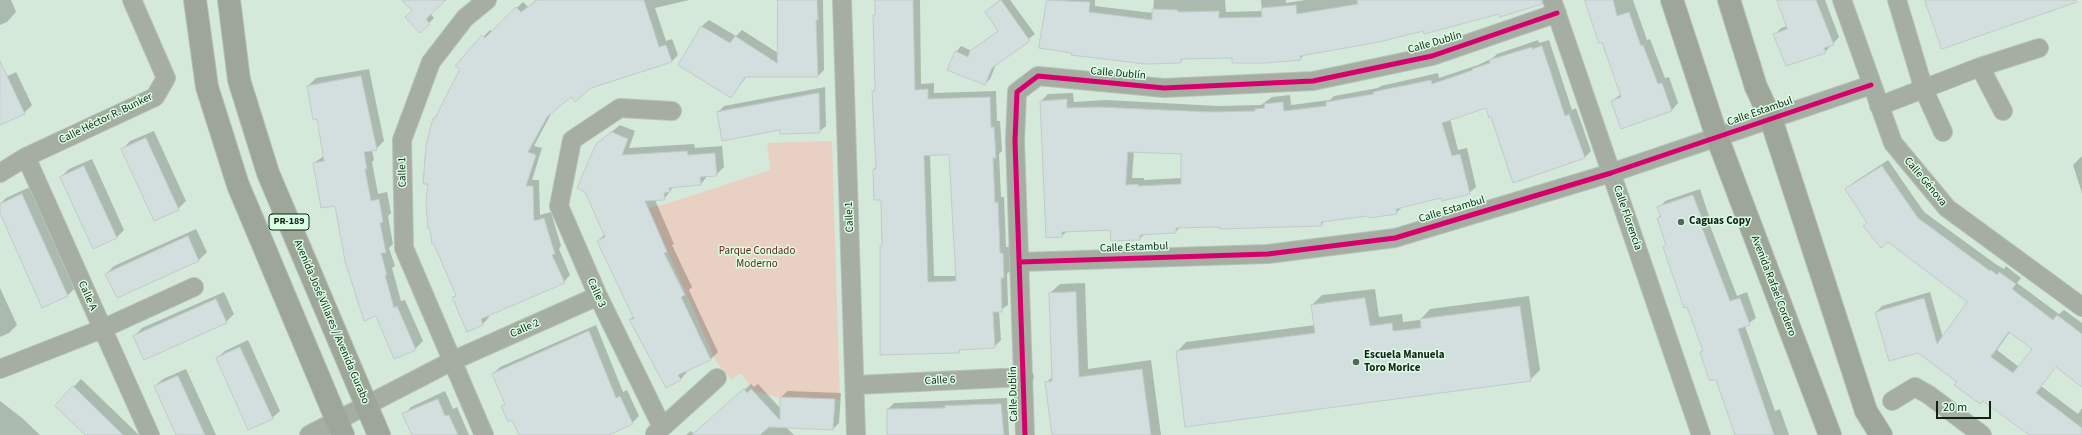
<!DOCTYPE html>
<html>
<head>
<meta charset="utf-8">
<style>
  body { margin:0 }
  #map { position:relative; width:2082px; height:435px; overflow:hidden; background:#d5e9da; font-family:"Source Sans 3",sans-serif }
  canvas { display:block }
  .scale { position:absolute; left:1936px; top:401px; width:55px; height:18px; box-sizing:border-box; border:2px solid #122016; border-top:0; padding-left:5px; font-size:12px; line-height:14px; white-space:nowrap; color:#122016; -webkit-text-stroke:3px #dafee3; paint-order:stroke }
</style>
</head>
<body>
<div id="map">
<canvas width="2082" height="435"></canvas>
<div class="scale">20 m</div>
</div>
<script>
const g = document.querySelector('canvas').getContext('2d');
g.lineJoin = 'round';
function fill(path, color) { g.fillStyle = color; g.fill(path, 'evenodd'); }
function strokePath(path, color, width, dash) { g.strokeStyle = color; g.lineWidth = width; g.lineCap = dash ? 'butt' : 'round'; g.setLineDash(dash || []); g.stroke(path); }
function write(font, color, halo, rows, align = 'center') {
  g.font = font + ' "Source Sans 3",sans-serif'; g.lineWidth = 3; g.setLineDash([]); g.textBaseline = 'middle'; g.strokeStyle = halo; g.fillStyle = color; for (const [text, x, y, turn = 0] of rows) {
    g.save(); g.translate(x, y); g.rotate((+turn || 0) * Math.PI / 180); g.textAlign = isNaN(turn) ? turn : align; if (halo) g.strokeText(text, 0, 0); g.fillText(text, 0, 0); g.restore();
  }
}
fill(new Path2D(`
  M832,141L840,400L777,397L755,391L740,373L732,380L716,362L649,208L669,203L770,170L767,143Z`), '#e8d1c3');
fill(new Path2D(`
  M0,0H11L16,12L7,22L0,25Z
  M404,0H445L430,13L434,18L429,23L413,10Z
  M536,0H689L655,8L666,41L672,39L678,55L671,62L590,88L571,96L552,112L534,146L542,148L532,180H539L540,215L551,212L561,246L559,249L570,275L564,282L488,315L489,317L483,324L467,330L454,298L457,294L429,184L426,163L424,162L434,118L438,114L461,69L456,65L490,30L492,32L523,2L528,7Z
  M778,0H823L824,70L818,76H747L731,97L679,65L702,26L709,20L736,36L742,30L778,53Z
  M876,0H920L921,84L934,83V93L996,91L997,121H1000L1002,151L999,154L1001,197H1004L1006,247H1009L1010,271L1007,274L1008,305L999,311L1001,340L994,347L962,348L959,352L881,354L882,199L874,169L877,166L873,91L875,89L874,16L876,13ZM950,154L957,276H934L930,155Z
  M1001,0H1010L1035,34L996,64L990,79L985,84L956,52L961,46L972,51L999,30L986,12Z
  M1049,0H1095V6L1153,13L1154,0H1225L1226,12L1262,11L1261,0H1286V3L1305,0H1538L1500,13L1305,54L1300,59L1233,57L1184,58L1180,62L1073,53L1040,47Z
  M1586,0H1633L1647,40L1650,39L1665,78L1669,77L1678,103L1672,110L1612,101L1621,94Z
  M1778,0H1825L1839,37L1825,52L1775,34L1781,28L1787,26Z
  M1538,40L1539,43L1549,40L1572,110L1576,108L1591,151L1584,158L1492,116L1486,106L1450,119L1458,150L1467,148L1476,187L1469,193L1442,197L1402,207L1396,213L1326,220L1321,225L1181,227L1175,232L1145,234L1139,239L1111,229L1067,231L1062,236L1041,101L1048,94L1073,93L1074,102L1106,100L1218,106L1261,105L1272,97L1290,95L1291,105L1330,100L1334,96L1378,88L1381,86L1438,73L1439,78L1478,65L1493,58L1497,54ZM1134,151L1182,153V178L1144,180V178H1132Z
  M369,69L384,141L376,149L372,150L374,160L372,162L378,194L387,192L391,213L388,216L393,244L389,248L395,266L392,268L401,301L405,300L423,341L415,349L314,163L325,155L318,118L308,86L316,78Z
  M16,72L32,105L24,113L0,124V80Z
  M825,87L826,126L819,132L718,112L724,106Z
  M620,125L635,131L629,148L694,144L695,148L722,146L724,167L716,175H708L701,184L674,186L664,199L655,200L674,244L672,245L692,287L689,290L718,352L711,359L686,370L687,372L680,380L630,319L634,316L598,241L605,234L597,144Z
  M154,131L186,201L178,209L123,149L130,141Z
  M2082,156V193L2073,165Z
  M92,159L124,230L116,238L61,177L69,169Z
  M1888,160L1924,212L1997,265L2004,269L2006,266L2021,278L2017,283L2059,314L2064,310L2082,323V385L2056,366L2041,386L2078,414L2082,408V435H2031L1958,382L1876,312L1882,306L1930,292L1943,338L1968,302L1868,223L1847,189L1853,183ZM2010,332L2033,349L2019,367L1997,350Z
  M30,187L75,288L67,296L0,211V204L6,198Z
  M1700,189L1709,216L1707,218L1737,296L1747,292L1756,318L1745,326L1775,411L1780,409L1789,435H1735L1716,379L1701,352L1703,350L1658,218L1661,215L1659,208L1665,201Z
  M196,229L207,252L199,260L117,297L106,274L114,266Z
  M1085,283L1088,369L1151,360L1161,435H1053L1046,383L1053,376L1050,293L1060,284Z
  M0,288L17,325L9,333L0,337Z
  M1375,289L1379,317L1402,314L1403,322L1420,320L1430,309L1529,296L1540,370L1530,380L1177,352L1186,342L1315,325L1312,305L1322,295Z
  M224,292L234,314L226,322L134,336L142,328Z
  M596,325L623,392L627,390L639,416L632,423L606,435H520L513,419L502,406L506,403L493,374L500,367Z
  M248,340L280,411L272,418L217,358L225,351Z
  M186,369L216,435H177L155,386L163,379Z
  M81,379L139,435H87L56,406Z
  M751,384L754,387L758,384L781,409V397L788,391L841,393L839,423L833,429L786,427L794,435H686L691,431L694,434Z
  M445,391L453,409L457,407L469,435H413L404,415L411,407Z
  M1007,398L1009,435H888V409L894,403Z
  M0,401L22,418L40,435H0Z`), '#0003');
const building = new Path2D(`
  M402,0H446L426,19L430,24L420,33L405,17L412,11Z
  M537,0H644L659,47L666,45L672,62L591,88L575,102L571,97L547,117L528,152L536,155L526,186H533L534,221L544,218L555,254L552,255L565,283L481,319L483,325L467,332L452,297L456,296L434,244H432L430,229H428L426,202L428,184H423L426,145L433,118H435L460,69L455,66L482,35L485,38L516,7L521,12Z
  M778,0H817L818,20H816L818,77H745L731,98L678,65L701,26L730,43L735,36L777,63Z
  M875,0H913L915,90L928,89V99L990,97L991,127H994L996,158H993L995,203L998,202L1000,253H1003L1004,278H1001L1002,312H993L995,348L959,350V353L880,355V246H882L881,200H874L873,169H876L872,91H875L873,15H875ZM949,155L956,281L928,282L924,156Z
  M1001,0L1030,41L992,68L985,85L947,70L955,51L968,57L970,51L998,31L985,12Z
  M1047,0L1090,2L1089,12L1152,20V9L1178,10V12L1219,11V18L1262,17L1261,8L1296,5L1297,14L1358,4L1357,0H1542V4L1500,17L1499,14L1424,34L1423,31L1379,42L1300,56L1301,60L1266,63H1232V58L1181,59V63L1145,64L1071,55L1072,53L1039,48Z
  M1585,0H1613L1617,16L1629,12L1641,46L1643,45L1658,84L1662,83L1672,111L1621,129L1611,101L1621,97L1602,42L1599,43Z
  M1777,0H1816L1834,45L1824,48L1826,53L1786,66L1773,34L1787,29Z
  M1925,0H2076L2077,2L1942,49Z
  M1542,46L1565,116L1569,114L1585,158L1513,183L1491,117L1489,118L1486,108L1442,123L1452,156L1460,154L1470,194L1442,201L1441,198L1396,209L1397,214L1369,218L1368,216L1321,222L1322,226L1219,229V227L1176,228V233L1140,235V240L1111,241L1110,230L1062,232V237L1046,238L1040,101L1067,99V108L1098,107L1211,112L1255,111V109L1265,108L1264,104L1283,102L1284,111L1326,106V102L1374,94L1373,92L1431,80L1432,84L1473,70L1472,69L1490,63L1489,60L1532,47V49ZM1128,152L1181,154V184L1138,186V184L1126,185Z
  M0,61L25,114L0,125Z
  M361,76L377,150L364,152L367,169H365L371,201L379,199L383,222L380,223L386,253H381L387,275H385L394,308L397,306L416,350L394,359L376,316L364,321L345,261L335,206L321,208L313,163L324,161L317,119L313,120L307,86Z
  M819,93L820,133L780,134V130L722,141L717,112Z
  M612,132L628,139L622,155L687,151L688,155L715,153L717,176L700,177L701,185L669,188L670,192L664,193L665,200L645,201L667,252L664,253L685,295L681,297L711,360L678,375L681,380L666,388L629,319H634L597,241L605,237L585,192L577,188L596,144Z
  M146,138L179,210L154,221L121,149Z
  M84,166L117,238L93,249L60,177Z
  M1882,166L1918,218L1990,271L1991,270L1997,275L1999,272L2016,284L2012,289L2053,320L2057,315L2082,334V387L2056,367L2036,393L2082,428V435H2029L1983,401L1980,404L1954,385L1957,382L1918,353L1889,361L1875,312L1924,298L1937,344L1967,302L1888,242L1881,248L1863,226L1867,223L1845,189ZM2009,332L2032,349L2013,373L1991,357Z
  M22,194L68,296L42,308L0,213V204Z
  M1693,195L1704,224L1701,225L1730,301L1740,298L1750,325L1738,329L1774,435H1735L1716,380H1709L1700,352L1703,351L1687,307L1684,308L1675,282L1663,247L1666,245L1657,218L1661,217L1657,207Z
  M188,236L199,261L117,298L105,274Z
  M1076,292L1079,377L1142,369L1151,435H1052L1045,382L1052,381L1049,293Z
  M1365,298L1370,326L1392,323L1393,331L1421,328L1420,319L1520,306L1531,381L1185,427L1176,351L1315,333L1311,305Z
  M216,299L227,323L144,360L133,336Z
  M589,331L616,398L620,396L633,424L609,435H519L512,420L508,422L501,406L505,404L492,374Z
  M240,347L273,419L248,430L216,358Z
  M178,376L205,435H176L154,386Z
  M73,386L123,435H85L55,406Z
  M744,389L747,393L751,389L780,420V397L835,399L833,430L769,427L760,435H692Z
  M438,399L445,416L449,415L458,435H412L402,414Z
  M1001,404L1004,435H887V409L945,408V406Z`);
fill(building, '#d3dedf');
strokePath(building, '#c0caca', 1);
const minor = new Path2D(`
  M842,0L856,435
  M1552,0L1701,435
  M1842,0L1893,143L1947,208L2082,307
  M1897,0L1924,90L1943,132
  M1980,67L2003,111
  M1879,106L1980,67L2039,48
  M26,157L150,435
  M0,173L26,157L155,97L166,78L132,0
  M1020,262L1268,254L1395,238L1611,173L1871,85
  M0,369L102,329L194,287
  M856,385L1024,377
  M1892,401L1915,387L1929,395L1982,435
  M662,427L598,296L559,206L572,140L620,108L672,111
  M655,434L717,378
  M309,435L452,361L598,296
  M484,435L404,248L402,140L431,62L465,18L487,0
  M1025,435L1015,141L1017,92L1038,76L1164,88L1313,81L1432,56L1557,13`);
const major = new Path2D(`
  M195,0L207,87L238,185L343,435
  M229,0L239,80L268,173L379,435
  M1672,0L1717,137L1830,435
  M1729,0L1756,87L1771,119L1866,411L1881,435`);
strokePath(minor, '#b4c3b8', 20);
strokePath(major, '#b4c3b8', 24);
strokePath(minor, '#a6ada3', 18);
strokePath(major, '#9ea69a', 22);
strokePath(new Path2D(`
  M1020,262L1268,254L1395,238L1611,173L1871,85
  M1025,435L1015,141L1017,92L1038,76L1164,88L1313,81L1432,56L1557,13`), '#d6006c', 5);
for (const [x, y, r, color] of [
  [1681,222,4,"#56665b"],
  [1356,362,4,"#56665b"]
]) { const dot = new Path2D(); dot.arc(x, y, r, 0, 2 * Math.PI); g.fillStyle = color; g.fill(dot); strokePath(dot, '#dafee3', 1.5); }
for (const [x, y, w] of [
  [289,222,40]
]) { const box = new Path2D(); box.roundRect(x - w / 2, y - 8, w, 16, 3); g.fillStyle = '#dafee3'; g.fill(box); strokePath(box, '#122016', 1); }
write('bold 10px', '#122016', null, [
  ["PR-189",289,222]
]);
write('11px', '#122016', '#dafee3', [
  ["Calle Dublín",1435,43,-16],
  ["Calle Dublín",1118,74,5],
  ["Calle Estambul",1760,112,-19],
  ["Calle Héctor R. Bunker",106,119,-26],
  ["Calle 1",403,172,-91],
  ["Calle Génova",1925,182,50],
  ["Calle Estambul",1452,210,-17],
  ["Calle 1",850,217,-92],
  ["Calle Florencia",1627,218,71],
  ["Calle Estambul",1134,248,-2],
  ["Avenida Rafael Cordero",1773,286,69],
  ["Calle 3",596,293,66],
  ["Calle A",87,296,66],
  ["Avenida José Villares / Avenida Gurabo",331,322,67],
  ["Calle 2",525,329,-24],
  ["Calle 6",940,381,-3],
  ["Calle Dublín",1014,394,-91]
]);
write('bold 11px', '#122016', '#dafee3', [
  ["Caguas Copy",1689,222],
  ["Escuela Manuela",1364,356],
  ["Toro Morice",1364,369]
], 'left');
write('11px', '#671f10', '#dafee3', [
  ["Parque Condado",757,252],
  ["Moderno",757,265]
]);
</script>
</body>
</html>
